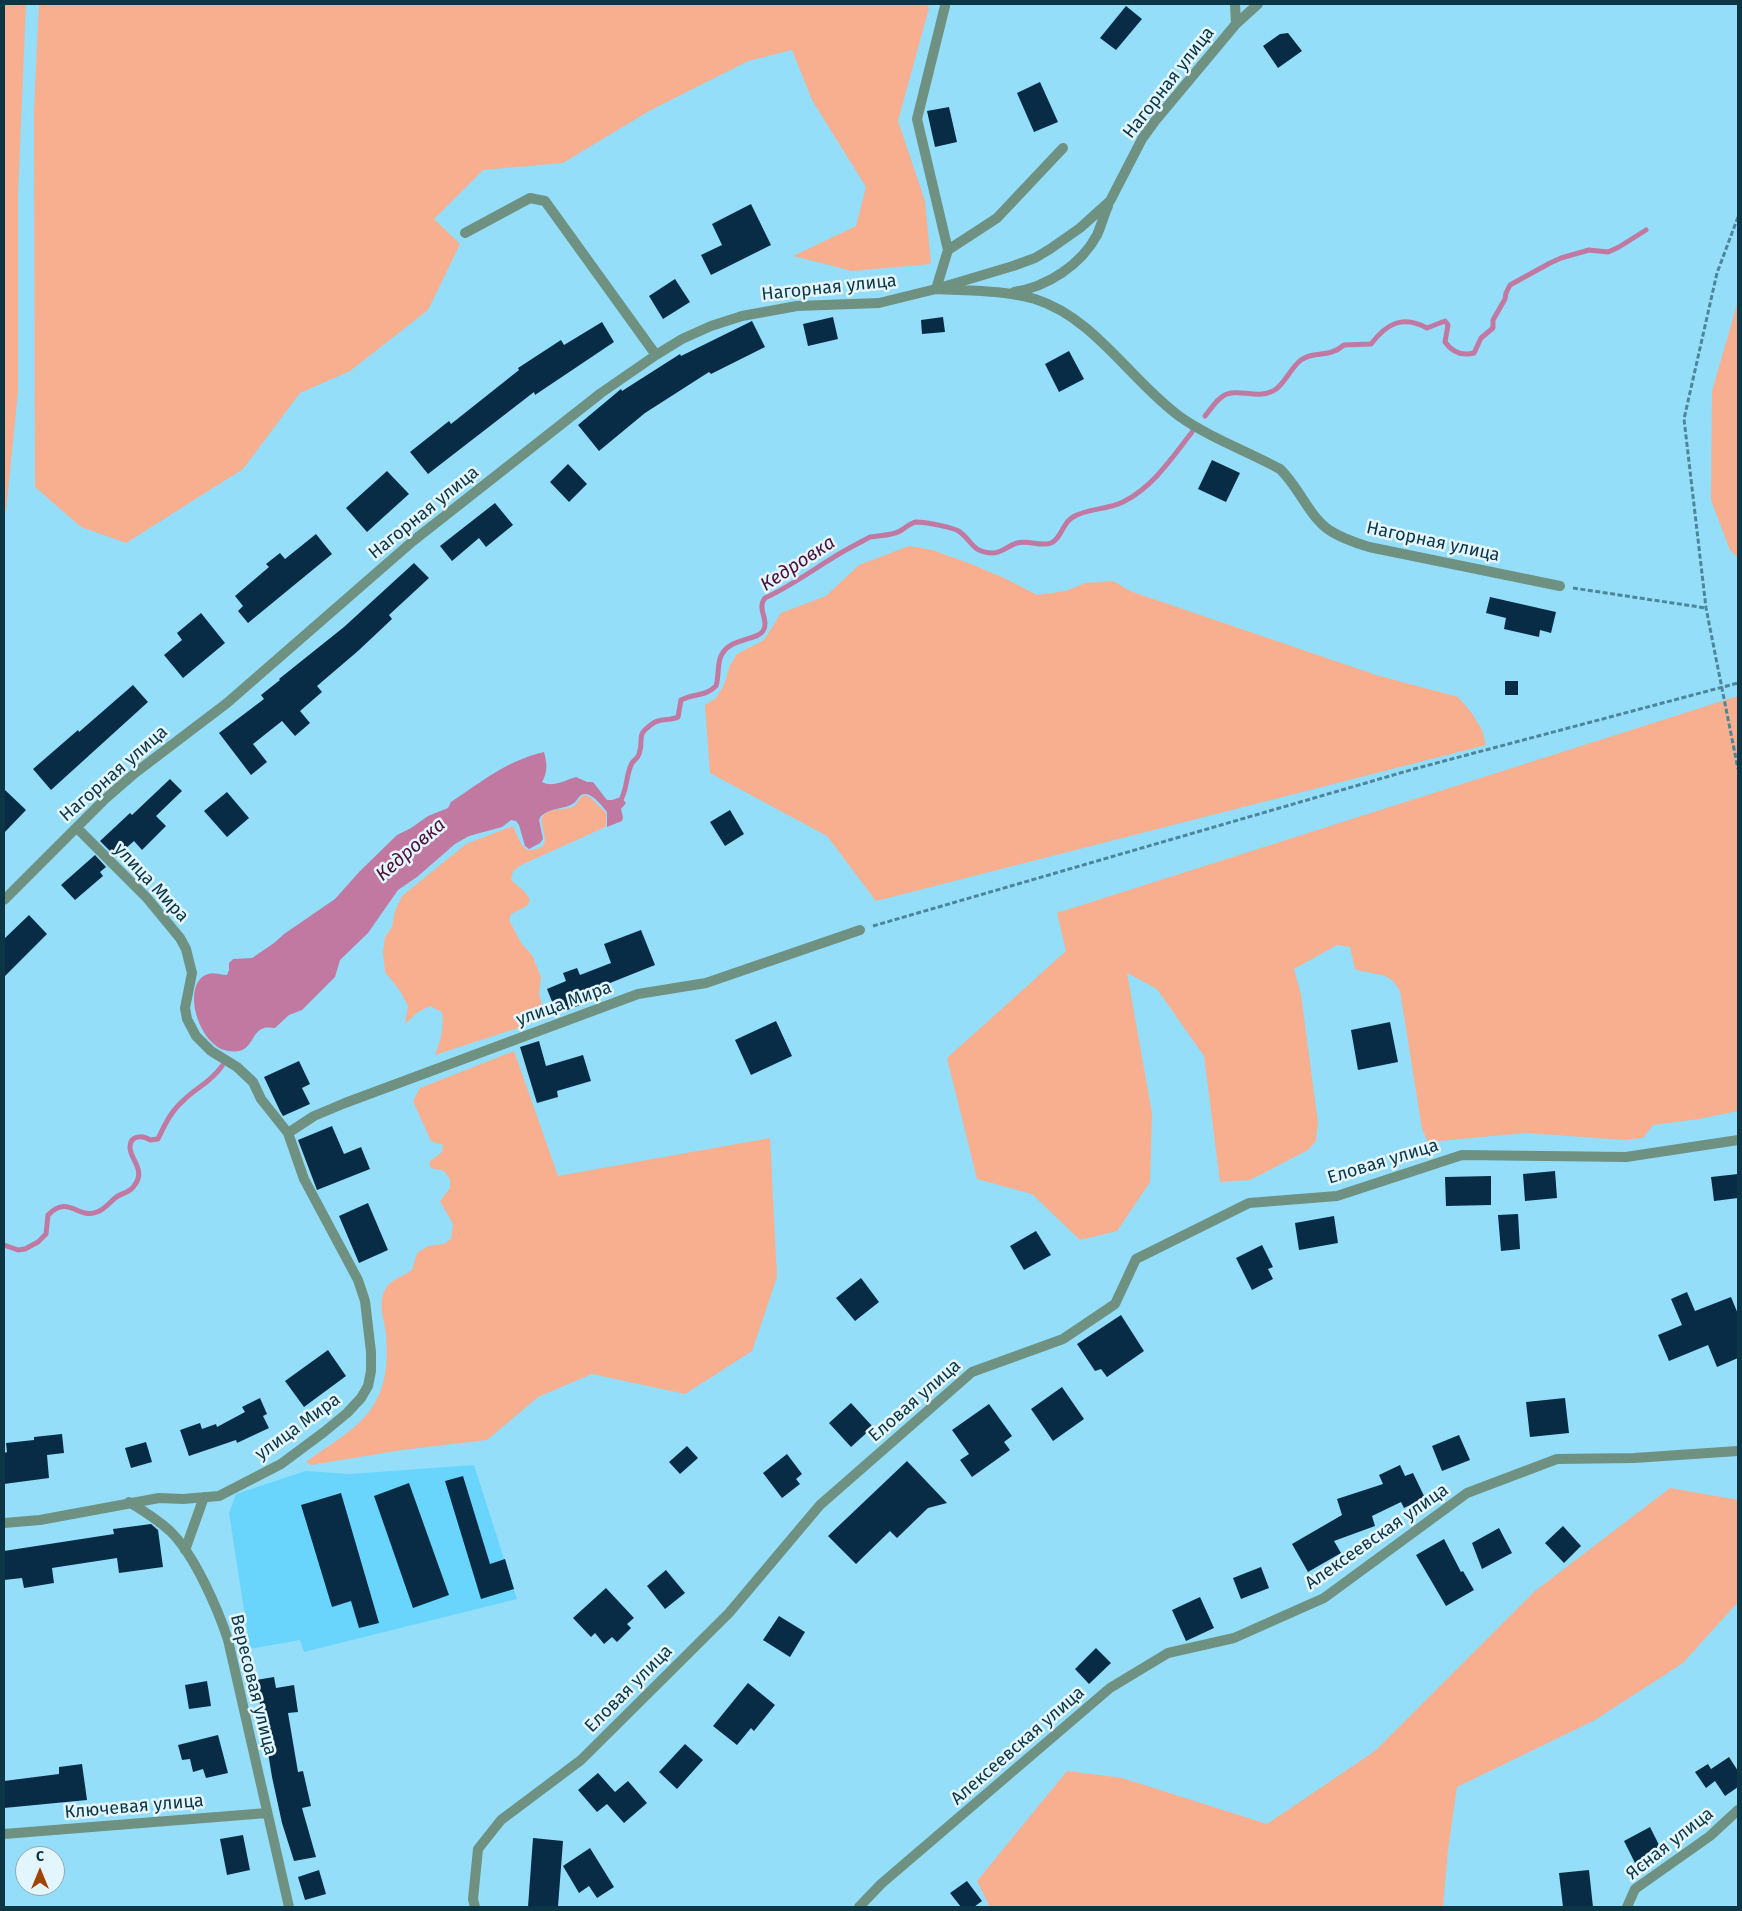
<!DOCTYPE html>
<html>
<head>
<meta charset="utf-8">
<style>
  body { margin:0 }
  #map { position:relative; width:1742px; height:1911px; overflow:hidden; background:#95defa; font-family:"Fira Sans",sans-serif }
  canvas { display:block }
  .frame { position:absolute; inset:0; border:5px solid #0c3645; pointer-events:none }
  .north { position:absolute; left:15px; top:1846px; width:50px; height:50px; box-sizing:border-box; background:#e4f6fd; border:1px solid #8ea9b3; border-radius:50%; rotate:0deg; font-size:14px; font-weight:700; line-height:20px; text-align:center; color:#0c3645 }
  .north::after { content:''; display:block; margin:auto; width:18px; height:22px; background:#a34100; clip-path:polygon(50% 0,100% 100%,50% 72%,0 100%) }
</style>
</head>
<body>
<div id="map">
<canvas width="1742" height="1911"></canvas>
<div class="frame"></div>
<div class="north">С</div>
</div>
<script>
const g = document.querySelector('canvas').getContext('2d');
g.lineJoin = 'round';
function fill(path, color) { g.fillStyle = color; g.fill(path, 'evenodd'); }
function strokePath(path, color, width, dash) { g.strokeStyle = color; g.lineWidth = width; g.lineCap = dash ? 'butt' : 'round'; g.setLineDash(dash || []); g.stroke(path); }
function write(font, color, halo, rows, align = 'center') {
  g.font = font + ' "Fira Sans",sans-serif'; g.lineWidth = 5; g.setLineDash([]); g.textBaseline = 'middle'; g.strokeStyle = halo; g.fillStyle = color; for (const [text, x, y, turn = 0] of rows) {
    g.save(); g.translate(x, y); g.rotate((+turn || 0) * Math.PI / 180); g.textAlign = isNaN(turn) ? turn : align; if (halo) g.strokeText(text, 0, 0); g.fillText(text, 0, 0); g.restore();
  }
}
fill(new Path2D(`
  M474,1465L517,1599L304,1652L300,1640L250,1649L229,1513L236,1494L305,1471L350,1474Z`), '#69d5fc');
fill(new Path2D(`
  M4,4H26L18,196V392L6,511L4,512Z
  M39,4H927L929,8L898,121L925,201L931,264L852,271L793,256L856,226L866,187L812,100L792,50L748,61L649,111L563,163L483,170L434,219L460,244L428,310L350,371L300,393L243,469L126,543L81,527L35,487L34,111Z
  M1738,301V558L1730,550L1711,500L1712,391Z
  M909,546L932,550L971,564L1004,578L1037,595L1066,591L1085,583L1113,581L1130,591L1376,675L1458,697L1471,712L1482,730L1486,745L876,901L827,836L710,773L705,705L716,698L724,685L730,665L737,654L764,640L781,613L826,596L859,565Z
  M1738,696V1111L1699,1119L1653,1125L1643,1138L1624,1140L1525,1133L1428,1142L1422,1129L1400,991C1398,988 1395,983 1392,980C1382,972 1366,974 1355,969L1350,947L1337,945L1294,969L1301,995L1318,1123L1316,1141L1308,1150L1250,1180L1220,1182L1204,1056L1157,989L1127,973L1152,1113L1150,1182L1117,1231L1080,1240L1032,1194L977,1179L947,1058L1066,951L1057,913Z
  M584,795L590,797L606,813V826L601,829L521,865L513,871L511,880L525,892L530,900L527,906L511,914L509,920L521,943L532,955L541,977L539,994L543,1009V1017L533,1023L435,1055C441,1040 444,1028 442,1012L430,1006L418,1012L405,1024L408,1006L400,991L385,972L383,952L385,937L392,927L395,911L402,896L466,844L513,826L521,844L527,850C560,850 536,826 543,816C549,808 561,810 570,808C578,806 578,798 584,795Z
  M514,1051L558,1176L770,1138L777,1277L752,1351L685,1394L592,1374L538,1397L487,1440L402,1450L311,1465L306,1462C328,1445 358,1430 373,1406C387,1384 388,1360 386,1335C385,1321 377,1304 385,1290C390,1279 403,1277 412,1270L417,1253L428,1246L444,1244L451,1239L453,1224L440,1201L450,1188V1179L444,1171L431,1168L429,1162L442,1152L443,1145L431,1141L413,1101L420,1088Z
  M1670,1488L1738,1500V1602L1683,1663L1595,1720L1457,1787L1448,1850L1443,1907H990L977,1881L1067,1771L1122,1778L1267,1824L1375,1751L1535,1591Z`), '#f7af8f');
fill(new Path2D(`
  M544,752C547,763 548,772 542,782C553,788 565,780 576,777L587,782H593L607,800H612L621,797L626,803L621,809L623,817L622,821L607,827V812C602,806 594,795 586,794C579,793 578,800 574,803C564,810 551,807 541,816L539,820L543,839L540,843L529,849L525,846L519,825L516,821L511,820L502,827L469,836L455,844L417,877L398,890L368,933L340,960L335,977L302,1010L289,1015L275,1028C272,1028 267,1027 264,1028C249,1033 254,1055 228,1051C198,1046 180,983 208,974C214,972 220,975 227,975L229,970V963L233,959L252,958L274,943L284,934L335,899L360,871L397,835L411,828L428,816L448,808L451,802C483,781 506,761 544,752Z`), '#c179a2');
strokePath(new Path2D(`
  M1205,416C1211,409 1218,397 1227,394C1240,389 1257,399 1273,391C1283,387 1291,367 1301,360C1314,350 1328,359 1344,345L1371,344C1387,323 1403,315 1427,328L1445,321L1448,325L1445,342C1452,352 1462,356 1474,353L1481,338L1493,328V320L1505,299L1506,293L1510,285L1550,263L1561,258L1589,250L1608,252L1619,247L1646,230
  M619,803C628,791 625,776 632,763C634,760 638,758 639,754C645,738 634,737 652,724C659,718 670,721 678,717L681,700C696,692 703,698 716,686C719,677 717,665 721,656C730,637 757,641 763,631C770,620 756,609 765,598C798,583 825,560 857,544C861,542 866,539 870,537C880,535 891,536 900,531C905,528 910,523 916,522C924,522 954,527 960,532C973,542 973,553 993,553C1002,553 1009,545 1017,543C1029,540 1041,547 1051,543C1062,538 1062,523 1073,517C1088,508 1107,510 1123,502C1153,487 1172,458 1192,432
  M4,1245L18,1250L25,1249L38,1242L46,1234L48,1215C69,1194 78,1220 97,1212C106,1209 111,1200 118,1196C125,1192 129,1193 134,1186C147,1170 129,1158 130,1147C130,1135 143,1135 150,1140L158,1139C165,1124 171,1111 184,1100C198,1086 209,1084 222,1066`), '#c179a2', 5);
fill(new Path2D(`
  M1126,6L1142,19L1116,50L1100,38Z
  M1288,33L1302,51L1278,68L1263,46L1280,34Z
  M1040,82L1058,122L1034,132L1017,93Z
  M949,107L957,142L935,147L927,111Z
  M751,204L771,245L711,275L701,255L722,245L712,224Z
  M675,279L690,302L663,319L649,296Z
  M833,317L838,339L808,346L803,324Z
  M943,317L945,332L922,334L921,320Z
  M752,321L765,347L711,374L709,372L645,413L599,451L578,425L621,389L622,391L680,354L681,356Z
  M602,322L614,342L535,395L534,392L428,474L410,452L449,421L451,424L519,370L518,368L561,340L564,345Z
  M1069,351L1084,379L1059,392L1045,364Z
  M1212,460L1240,473L1226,502L1198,489Z
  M568,464L587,484L569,502L550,482Z
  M387,471L409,494L367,532L346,508Z
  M495,503L513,525L486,547L479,538L452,561L440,546Z
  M316,534L332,554L248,623L238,611L243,606L235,596L269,567L266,564L280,553L285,559Z
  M414,563L429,578L389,615L392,619L358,651L317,686L322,692L300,711L310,723L295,736L282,721L253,744L267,762L251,775L219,733L264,699L261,695L280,680L279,679L344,627Z
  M1490,597L1556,612L1551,633L1540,630L1539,637L1504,629L1506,618L1486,613Z
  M201,613L225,643L183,678L164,655L182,640L177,633Z
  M1505,681H1518V695H1505Z
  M133,685L148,702L51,790L33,769L78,730L79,732Z
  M170,779L182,791L156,816L166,826L142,850L134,841L116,857L100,841L130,813L132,815Z
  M4,789L26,810L4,833Z
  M227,792L249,818L227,837L204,811Z
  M730,810L744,834L725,846L710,822Z
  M95,855L106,867L100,872L103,876L75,900L61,885Z
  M29,915L47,934L4,977V939Z
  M641,930L655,965L605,985L606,989L591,995L593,1000L557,1014L547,989L566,981L563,973L577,968L580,975L611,963L604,944Z
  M776,1021L792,1056L751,1075L735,1040Z
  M1390,1022L1398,1062L1358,1070L1351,1030Z
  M539,1041L546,1066L583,1055L591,1081L557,1091L558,1097L537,1103L520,1047Z
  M299,1061L310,1084L302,1088L310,1104L283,1116L280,1111L264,1077Z
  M332,1126L344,1154L361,1147L370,1169L317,1190L298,1140Z
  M1555,1171L1557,1198L1525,1201L1523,1174Z
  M1738,1174V1198L1714,1201L1711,1177Z
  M1491,1176V1205L1446,1206L1445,1177Z
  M368,1203L388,1250L359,1263L339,1216Z
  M1518,1214L1520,1249L1501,1251L1498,1215Z
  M1334,1216L1338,1243L1299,1250L1295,1223Z
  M1036,1231L1051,1255L1024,1270L1010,1246Z
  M1262,1245L1273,1267L1268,1269L1273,1279L1252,1290L1236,1258Z
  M861,1278L879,1302L855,1321L836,1298Z
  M1687,1292L1695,1311L1731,1297L1738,1314V1358L1717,1367L1708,1345L1669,1361L1658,1335L1682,1325L1671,1299Z
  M1121,1315L1144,1351L1107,1377L1101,1369L1095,1371L1077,1344Z
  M328,1350L346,1376L304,1407L285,1381Z
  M1062,1387L1084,1419L1053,1441L1031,1409Z
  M260,1398L267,1414L263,1416L269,1428L237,1443L236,1440L189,1456L180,1430L200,1423L202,1429L216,1424L217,1427L245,1412L242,1407Z
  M1565,1398L1569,1433L1530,1437L1526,1402Z
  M851,1403L873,1427L851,1447L829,1423Z
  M989,1404L1012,1436L1004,1442L1010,1450L972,1477L960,1460L969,1454L952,1430Z
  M62,1434L64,1453L47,1455L49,1478L4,1484V1453L7,1452L6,1443L34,1440V1437Z
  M1459,1435L1470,1460L1442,1471L1432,1446Z
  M146,1442L152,1462L131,1468L125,1448Z
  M687,1446L698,1458L680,1474L669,1462Z
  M787,1454L802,1474L796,1479L800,1484L782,1498L763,1473Z
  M907,1461L947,1503L928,1508L897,1538L890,1531L856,1564L828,1536Z
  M1400,1465L1405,1476L1413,1473L1425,1498L1404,1508L1401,1502L1372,1516L1375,1526L1334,1541L1341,1553L1308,1572L1292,1544L1342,1515L1337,1499L1383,1484L1379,1475Z
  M463,1476L490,1564L505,1559L514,1589L481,1599L445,1481Z
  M409,1483L449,1595L413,1608L374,1496Z
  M341,1493L379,1623L359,1628L351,1601L332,1607L301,1505Z
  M151,1524L158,1530L163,1567L119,1573L117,1558L52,1568L54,1583L24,1588L22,1578L4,1580V1551L114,1534L113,1529Z
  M1563,1526L1581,1546L1564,1563L1545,1543Z
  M1499,1528L1512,1553L1482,1569L1472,1543Z
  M1444,1539L1461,1572L1463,1571L1474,1590L1446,1606L1416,1555Z
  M1261,1567L1269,1588L1241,1599L1233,1578Z
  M666,1570L685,1593L665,1609L647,1586Z
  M606,1588L634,1618L627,1624L631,1628L617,1642L612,1637L604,1644L595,1633L591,1637L573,1618Z
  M1200,1597L1214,1628L1186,1641L1172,1610Z
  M779,1616L805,1632L790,1657L763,1640Z
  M1096,1648L1111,1663L1089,1684L1075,1669Z
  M274,1677L276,1688L294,1685L298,1712L288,1713L298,1772L303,1771L311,1806L302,1808L316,1857L294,1861L282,1823L272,1777L256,1680Z
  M207,1681L211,1706L189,1709L185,1685Z
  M748,1683L775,1705L754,1731L751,1728L737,1745L713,1726Z
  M218,1735L228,1773L206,1778L203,1769L193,1772L190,1759L182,1760L178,1745Z
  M685,1744L703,1760L677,1789L659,1772Z
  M1729,1757L1738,1771V1787L1725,1796L1715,1781L1706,1788L1695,1772L1708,1764L1711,1769Z
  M82,1764L87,1800L4,1808V1781L59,1774V1767Z
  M598,1773L615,1792L628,1781L647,1803L624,1823L607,1804L597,1812L578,1790Z
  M1650,1827L1664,1855L1638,1869L1624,1841Z
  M243,1835L250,1870L227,1875L220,1839Z
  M533,1838L563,1841L558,1907H528Z
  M590,1848L614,1887L597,1898L589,1886L579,1893L563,1866Z
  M319,1870L326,1894L305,1900L298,1877Z
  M1589,1870L1593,1907H1563L1559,1873Z
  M967,1881L982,1901L974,1907H961L950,1893Z`), '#082c46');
strokePath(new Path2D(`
  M1738,217L1717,273L1684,419L1706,608L1738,769
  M1573,588L1706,608
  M873,926L1414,769L1738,683`), '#4d859a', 3, [5, 2.5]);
strokePath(new Path2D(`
  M1235,4L1236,24
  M945,6L917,119L948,250
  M1063,148L997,218L948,250L936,289C968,291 1004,290 1035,299C1095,318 1130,380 1179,416C1210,438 1247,451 1280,469C1299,487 1308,515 1329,530C1341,538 1356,543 1369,547L1560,586
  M465,233L530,198L545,201L656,355
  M1014,292C1047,287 1081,265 1097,235C1101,226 1104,215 1108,206
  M4,900L105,799L135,773L227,703L413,541L601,393L656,355L682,339L711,326L742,316L797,306L879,303L936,289L1013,266L1035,258L1050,249L1080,228L1110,201L1142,139L1155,121L1236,24L1258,4
  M288,1133L314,1116L345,1103L638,994L706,983L860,930
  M129,1502C144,1511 158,1520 170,1531C194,1554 218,1609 228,1640L289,1907
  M4,1523L40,1520L159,1498L183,1499L219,1496L281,1464L324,1432L347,1413L361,1398L368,1386L371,1371V1352L365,1301L358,1280L304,1179L288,1133L261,1099L253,1082L237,1067L211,1051L196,1036L187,1019L185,1008L192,973L186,949L180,938L147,898L77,828
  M185,1550L204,1497
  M4,1834L267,1813
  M475,1907L473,1899L478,1849L501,1820L581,1760L729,1613L820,1505L972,1372L1063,1339L1115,1304L1136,1259L1249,1203L1337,1196L1462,1155L1626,1157L1738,1140
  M859,1907L881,1884L1110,1688L1168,1653L1234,1638L1324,1598L1467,1493L1557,1459L1634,1458L1738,1451
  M1627,1907L1635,1889L1710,1836L1738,1810`), '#6e9181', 10);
write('18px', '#0c3645', '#e4f6fd', [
  ["Нагорная улица",1169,83,-52],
  ["Нагорная улица",829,288,-6],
  ["Нагорная улица",424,513,-39],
  ["Нагорная улица",1433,542,12],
  ["Нагорная улица",114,774,-41],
  ["улица Мира",151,883,47],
  ["улица Мира",564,1004,-20],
  ["Еловая улица",1383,1162,-17],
  ["Еловая улица",915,1401,-41],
  ["улица Мира",298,1427,-36],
  ["Алексеевская улица",1377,1537,-35],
  ["Вересовая улица",253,1685,76],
  ["Еловая улица",629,1689,-45],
  ["Алексеевская улица",1018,1746,-41],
  ["Ключевая улица",134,1807,-5],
  ["Ясная улица",1670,1844,-38]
]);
write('italic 19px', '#4e0d39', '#e4f6fd', [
  ["Кедровка",798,564,-33],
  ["Кедровка",411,850,-41]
]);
</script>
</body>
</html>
